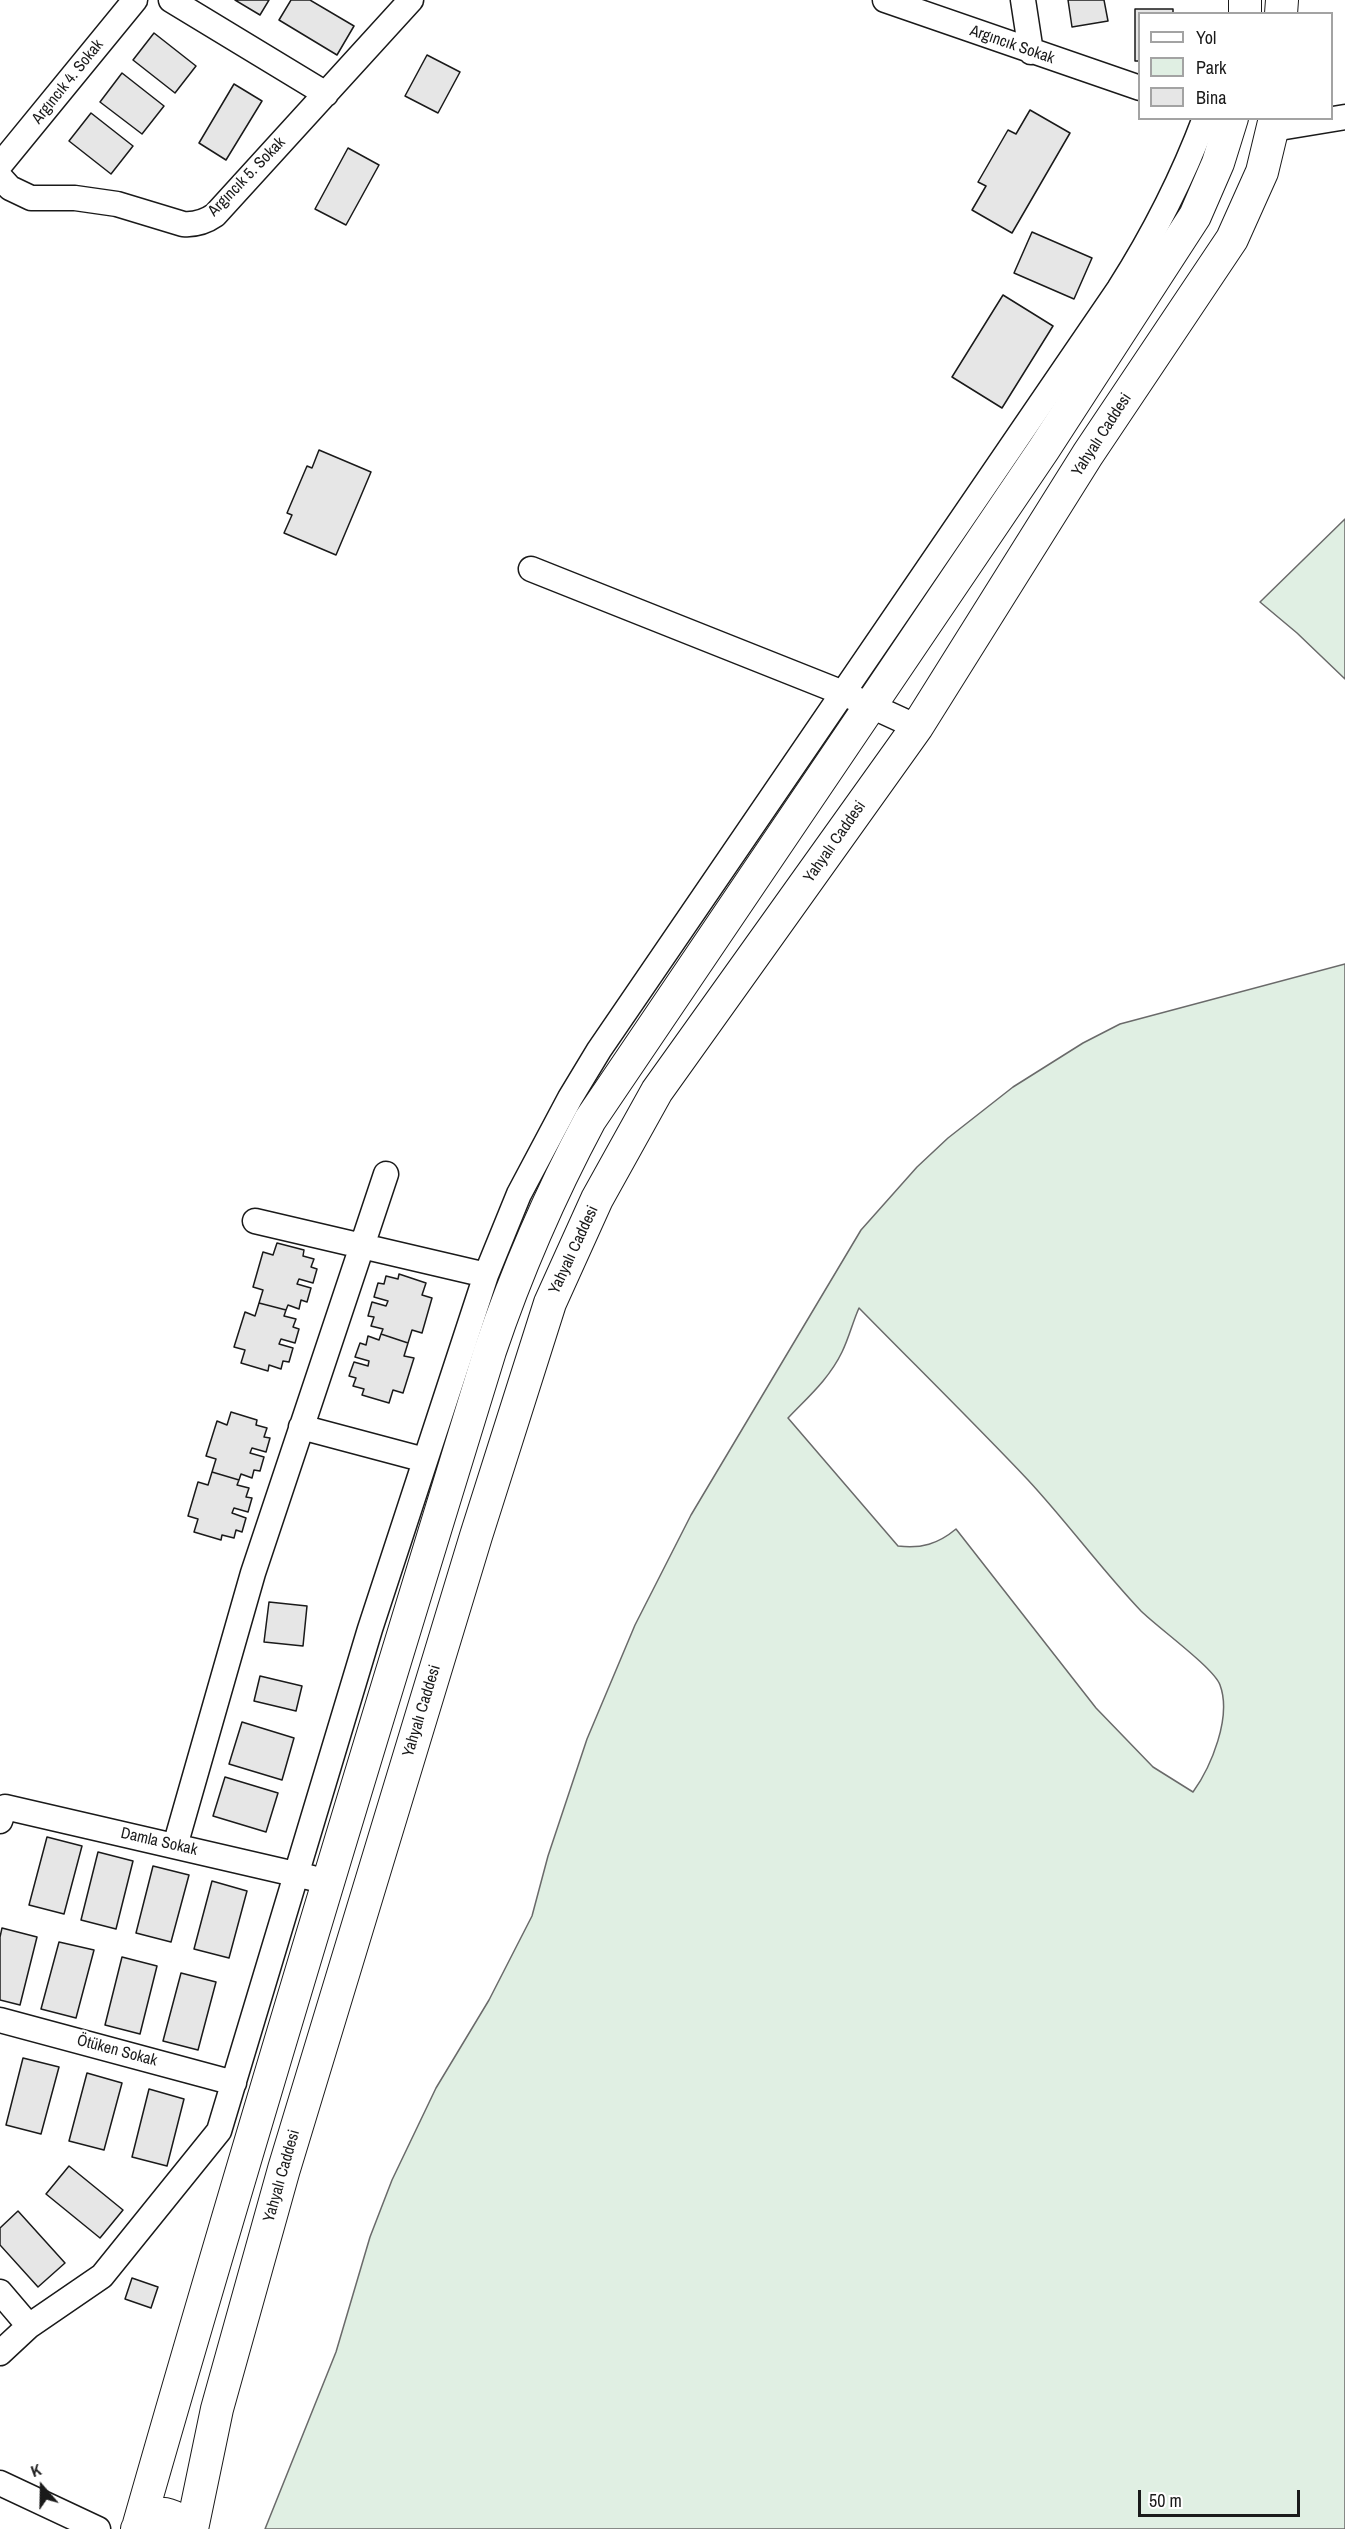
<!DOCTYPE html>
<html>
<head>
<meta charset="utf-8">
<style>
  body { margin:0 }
  #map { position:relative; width:1345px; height:2529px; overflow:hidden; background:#fff; font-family:"Archivo Narrow",sans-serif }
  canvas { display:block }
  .legend { position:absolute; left:1138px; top:12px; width:195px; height:108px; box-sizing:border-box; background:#fff; border:2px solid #a3a3a3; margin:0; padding:8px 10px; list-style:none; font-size:18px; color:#1a1a1a }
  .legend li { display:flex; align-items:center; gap:12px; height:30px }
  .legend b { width:30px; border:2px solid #a3a3a3 }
  .north { position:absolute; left:12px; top:2457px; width:60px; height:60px; -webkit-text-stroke:4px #fff; paint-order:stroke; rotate:340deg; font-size:16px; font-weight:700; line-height:24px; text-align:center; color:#1a1a1a }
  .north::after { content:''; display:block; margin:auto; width:21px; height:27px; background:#1a1a1a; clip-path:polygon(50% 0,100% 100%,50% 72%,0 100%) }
  .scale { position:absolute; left:1138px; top:2490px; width:162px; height:27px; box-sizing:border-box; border:3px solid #1a1a1a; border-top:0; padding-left:8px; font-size:18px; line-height:21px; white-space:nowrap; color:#1a1a1a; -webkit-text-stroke:4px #fff; paint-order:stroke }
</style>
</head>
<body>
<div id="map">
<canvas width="1345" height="2529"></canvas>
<ul class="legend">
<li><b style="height:8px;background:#fff"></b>Yol</li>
<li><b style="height:16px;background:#e0efe3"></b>Park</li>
<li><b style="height:16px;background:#e6e6e6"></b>Bina</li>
</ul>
<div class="north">K</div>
<div class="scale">50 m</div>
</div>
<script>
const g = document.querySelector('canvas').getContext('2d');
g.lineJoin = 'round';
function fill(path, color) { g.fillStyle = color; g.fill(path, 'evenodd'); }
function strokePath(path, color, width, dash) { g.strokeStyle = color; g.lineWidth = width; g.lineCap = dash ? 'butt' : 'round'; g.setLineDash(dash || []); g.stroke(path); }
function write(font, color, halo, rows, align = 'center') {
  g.font = font + ' "Archivo Narrow",sans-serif'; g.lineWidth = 4.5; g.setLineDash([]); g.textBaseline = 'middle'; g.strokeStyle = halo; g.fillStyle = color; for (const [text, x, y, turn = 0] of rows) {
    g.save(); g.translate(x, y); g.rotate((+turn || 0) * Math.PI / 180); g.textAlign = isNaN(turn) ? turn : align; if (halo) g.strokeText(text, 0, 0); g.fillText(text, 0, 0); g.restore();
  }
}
const green = new Path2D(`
  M1345,519V679L1297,633L1260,602Z
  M1345,964V2529H265L336,2352L370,2237L392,2180L436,2088L489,2000L532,1916L548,1856L587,1739L635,1625L691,1515L861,1230L917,1167L948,1138L1013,1087L1083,1043L1120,1024ZM859,1308C915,1365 973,1422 1028,1480C1067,1522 1101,1569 1141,1611C1157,1627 1214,1668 1220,1685C1232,1717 1211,1767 1193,1792L1153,1767L1096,1708L956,1529C938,1544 921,1549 898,1546L788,1418C808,1397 829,1379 842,1352C849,1338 853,1321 859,1308Z`);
fill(green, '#e0efe3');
strokePath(green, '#6a6a6a', 1.5);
const building = new Path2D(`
  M235,0H269L260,15Z
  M291,0H310L354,26L337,55L279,20Z
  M1068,0H1104L1108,21L1072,27Z
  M1135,9H1173V14H1140V61H1135Z
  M154,33L196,66L175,93L133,60Z
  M427,55L460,72L438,113L405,96Z
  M122,73L164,106L142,134L100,102Z
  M234,84L262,101L226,160L199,143Z
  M1030,110L1070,133L1012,233L972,210L986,186L978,182L1008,130L1016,134Z
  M91,113L133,146L111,174L69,141Z
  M348,148L379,165L346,225L315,209Z
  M1032,232L1092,258L1074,299L1014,273Z
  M1003,295L1053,326L1002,408L952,377Z
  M319,450L371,472L336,555L284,533L292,515L287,513L307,466L312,468Z
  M277,1243L304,1250L303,1256L314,1259L311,1267L317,1269L313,1283L299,1279L297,1284L311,1288L307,1302L301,1300L299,1309L288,1305L286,1310L259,1303L263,1290L253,1287L263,1252L273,1255Z
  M399,1274L426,1283L422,1295L432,1298L422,1333L412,1330L408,1343L381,1334L383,1329L371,1326L374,1317L368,1316L372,1302L386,1306L388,1301L374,1297L378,1283L384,1284L386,1276L398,1279Z
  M259,1303L286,1310L284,1316L296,1319L293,1327L299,1329L295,1343L281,1339L279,1344L293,1348L289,1362L283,1361L281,1369L269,1365L268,1371L241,1363L245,1350L234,1347L245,1312L255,1316Z
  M381,1334L408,1343L404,1356L414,1358L403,1393L393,1390L389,1403L362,1395L364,1389L353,1386L356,1378L349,1376L354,1362L368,1366L369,1361L355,1357L360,1343L366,1345L368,1336L379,1340Z
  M231,1412L257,1420L256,1425L267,1428L264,1437L270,1438L266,1452L252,1448L250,1453L264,1457L260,1471L254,1470L252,1478L241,1474L239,1480L212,1472L216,1459L206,1456L217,1421L227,1425Z
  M212,1472L239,1480L237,1485L249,1488L246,1497L252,1498L248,1512L234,1508L232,1513L246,1518L242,1532L236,1530L234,1538L222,1535L221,1540L194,1532L198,1519L188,1516L198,1482L208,1485Z
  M269,1602L307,1606L303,1646L264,1642Z
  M260,1676L302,1686L296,1711L254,1701Z
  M242,1722L294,1738L282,1780L229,1764Z
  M225,1777L278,1793L266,1832L213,1816Z
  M47,1837L82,1846L64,1914L29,1905Z
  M98,1852L133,1861L116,1929L81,1920Z
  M153,1866L189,1875L171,1942L136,1933Z
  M212,1881L247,1891L229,1958L194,1949Z
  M2,1928L37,1937L20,2005L0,2000V1937Z
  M59,1942L94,1950L76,2018L41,2009Z
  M122,1957L157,1966L140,2034L105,2025Z
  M181,1973L216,1982L198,2050L163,2041Z
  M23,2058L59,2067L41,2134L6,2125Z
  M87,2073L122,2083L104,2150L69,2141Z
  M149,2089L184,2099L167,2166L132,2157Z
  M69,2166L123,2210L100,2238L46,2194Z
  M18,2211L65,2263L38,2287L0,2245V2228Z
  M132,2278L158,2287L151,2308L125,2299Z`);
fill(building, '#e6e6e6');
strokePath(building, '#1a1a1a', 1.5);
const minor = new Path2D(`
  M171,0L326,94
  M885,0L1140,88
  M1023,0L1031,52
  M1273,129L1345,117
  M0,165L135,0
  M0,177L10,188L31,198H75L117,204L183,224C195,225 205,222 215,215L411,0
  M531,569L843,693L917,727
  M255,1221L486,1275
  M301,1427L425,1460
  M0,1821L5,1807L312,1878
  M175,1846L253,1573L386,1174
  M0,2020L234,2083
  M0,2292L29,2326
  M0,2353L29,2326L102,2276L219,2131L370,1629L486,1275L519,1194L570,1098L599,1050L1119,289C1154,234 1182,179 1205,118
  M0,2483L98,2529`);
const major = new Path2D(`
  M1245,0V14
  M1281,14L1282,0
  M139,2524C251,2132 370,1741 490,1351C517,1271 550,1195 590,1120L1044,449L1195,216L1218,163L1232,118
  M137,2529C148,2507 175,2510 186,2529
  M192,2529L217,2409L284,2169L476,1536L550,1303L597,1199L657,1091L917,727L1088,454L1232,239L1262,172L1275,118`);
strokePath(minor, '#1a1a1a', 27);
strokePath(major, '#1a1a1a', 34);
strokePath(minor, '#fff', 24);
strokePath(major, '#fff', 32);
write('16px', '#1a1a1a', '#fff', [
  ["Argıncık Sokak",1012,45,19],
  ["Argıncık 4. Sokak",68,82,-51],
  ["Argıncık 5. Sokak",247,177,-46],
  ["Yahyalı Caddesi",1102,435,-57],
  ["Yahyalı Caddesi",835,842,-55],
  ["Yahyalı Caddesi",574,1250,-65],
  ["Yahyalı Caddesi",422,1711,-73],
  ["Damla Sokak",159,1842,13],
  ["Ötüken Sokak",117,2051,15],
  ["Yahyalı Caddesi",282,2176,-74]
]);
</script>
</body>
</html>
